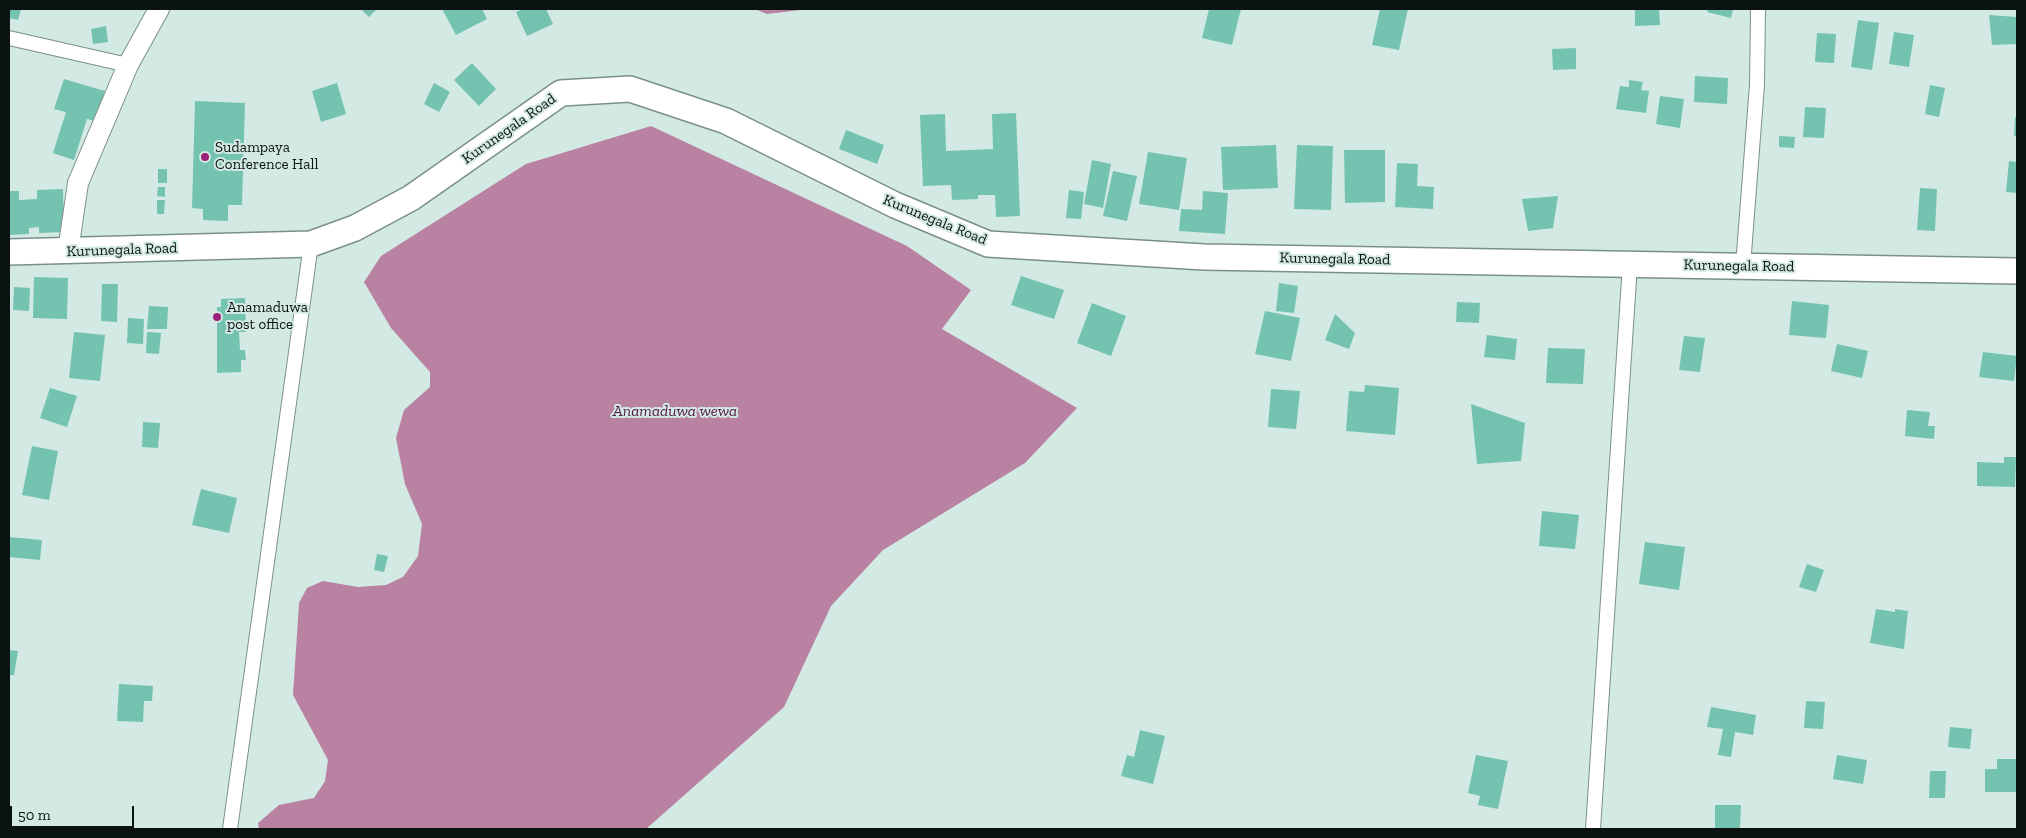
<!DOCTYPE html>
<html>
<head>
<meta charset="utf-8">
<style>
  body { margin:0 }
  #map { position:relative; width:2026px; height:838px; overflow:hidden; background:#d3e9e3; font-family:"Zilla Slab",serif }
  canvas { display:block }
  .frame { position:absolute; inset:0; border:10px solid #0b1311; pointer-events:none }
  .scale { position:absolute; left:10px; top:806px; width:124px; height:22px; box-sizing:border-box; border:2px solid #0b1311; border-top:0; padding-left:6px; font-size:15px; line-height:18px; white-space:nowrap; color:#0b1311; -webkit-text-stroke:4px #d3e9e3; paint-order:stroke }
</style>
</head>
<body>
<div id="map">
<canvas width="2026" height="838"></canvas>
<div class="frame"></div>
<div class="scale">50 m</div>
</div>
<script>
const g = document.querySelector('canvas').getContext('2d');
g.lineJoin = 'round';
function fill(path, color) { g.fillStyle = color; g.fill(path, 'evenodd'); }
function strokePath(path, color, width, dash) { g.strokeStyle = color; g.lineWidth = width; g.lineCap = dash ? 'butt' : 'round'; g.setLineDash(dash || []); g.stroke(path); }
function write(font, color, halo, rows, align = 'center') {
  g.font = font + ' "Zilla Slab",serif'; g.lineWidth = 4; g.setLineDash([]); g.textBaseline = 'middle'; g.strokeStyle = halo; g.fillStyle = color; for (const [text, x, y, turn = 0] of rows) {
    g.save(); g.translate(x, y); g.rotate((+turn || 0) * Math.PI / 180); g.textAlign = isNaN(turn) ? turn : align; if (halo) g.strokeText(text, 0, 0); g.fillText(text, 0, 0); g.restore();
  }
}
fill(new Path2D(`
  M755,9H809L767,14Z
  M651,126L907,246L971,290L942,329L1077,408L1025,463L883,550L831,606L784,707L646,829H259L258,823L279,805L314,798L325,781L328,760L293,695L299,603L307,588L323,581L358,587L386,585L403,577L418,556L422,524L405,484L396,438L404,410L430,387V372L391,328L364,282L381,256L526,164Z`), '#b981a2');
fill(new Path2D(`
  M9,9H21L18,20L9,18Z
  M361,9H377L369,17Z
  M442,9H482L487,19L456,35Z
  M523,9H546L553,24L527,36L516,12Z
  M1209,9H1241L1232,45L1202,38Z
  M1380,9H1408L1399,50L1372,45Z
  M1635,9H1659L1660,25L1635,26Z
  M1708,9H1733L1731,18L1707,12Z
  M1989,15L2017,17V44L1992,45Z
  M1858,20L1879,23L1872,70L1851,67Z
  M106,26L108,42L93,44L91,29Z
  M1894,32L1914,35L1909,67L1889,64Z
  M1817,33L1836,34L1834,63L1815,62Z
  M1576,48V69L1553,70L1552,49Z
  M472,63L496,89L479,106L454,80Z
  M1695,76L1728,78L1727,104L1694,102Z
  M64,79L105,91L96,121L87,119L74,160L53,153L66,112L54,109Z
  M1629,80L1643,82L1641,90L1649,91L1646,113L1616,109L1620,86L1629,87Z
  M337,83L346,114L321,122L312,91Z
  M434,83L450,92L439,112L424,104Z
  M1930,85L1945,88L1939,117L1925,114Z
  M1660,96L1684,99L1680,128L1656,124Z
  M195,101L245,103L242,205H228V221L203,220V209L192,208Z
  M1805,107L1826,108L1824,138L1803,137Z
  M1016,113L1020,216L996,217L995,195H978V199L952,200L951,185L923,186L920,115L945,114L946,151L993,149L992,114Z
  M2015,117H2017V136H2014Z
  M846,130L884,145L877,164L839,149Z
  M1779,136L1795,137L1794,148L1779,147Z
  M1276,145L1278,188L1223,190L1221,147Z
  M1297,145L1333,146L1331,210L1294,209Z
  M1344,150H1385V202L1345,203Z
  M1148,152L1187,158L1179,210L1139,204Z
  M1092,160L1111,164L1103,208L1084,204Z
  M2009,161L2017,162V193L2006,192Z
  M1397,163L1418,164L1417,186L1434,187L1433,209L1395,207Z
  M158,169H167V183H158Z
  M1113,171L1137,176L1127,221L1103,216Z
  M158,187H165V197L157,196Z
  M1920,188L1937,189L1935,231L1917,230Z
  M63,189L64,232L39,233V227L29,228V234L9,235V191H19V200L37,199V190Z
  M1069,190L1084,192L1081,219L1066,218Z
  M1203,191L1228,193L1225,234L1179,231L1181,209L1202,210Z
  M1558,196L1553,228L1528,231L1522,199Z
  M157,200H165L164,214H157Z
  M1021,276L1064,290L1054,319L1011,305Z
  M34,277L68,278L67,319L33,318Z
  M1279,283L1298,286L1294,313L1276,311Z
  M102,284H118L117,322L101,321Z
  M14,287L30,288L29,311L13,310Z
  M245,298L246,332H239L240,350H245L246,360H241V372L217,373V307H221V299Z
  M1792,301L1829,305L1826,338L1789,335Z
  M1457,302L1480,303L1479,323L1456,322Z
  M1092,303L1126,316L1111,356L1077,343Z
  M149,306L168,307L167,329H147Z
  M1265,311L1300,318L1291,361L1255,354Z
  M1335,314L1355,333L1349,349L1325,340Z
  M128,318L144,319L143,344L127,343Z
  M74,332L105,335L100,381L69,378Z
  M147,332L161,333L159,354L146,353Z
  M1487,335L1517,339L1515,360L1484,357Z
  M1684,336L1705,338L1700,372L1679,370Z
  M1837,344L1868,351L1862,378L1831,371Z
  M1548,348L1585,349L1583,384L1546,383Z
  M1983,352L2017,356L2014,381L1979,377Z
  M1365,385L1399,388L1395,435L1346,431L1349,391L1364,392Z
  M50,388L77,396L67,427L40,418Z
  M1271,389L1300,391L1296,429L1268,427Z
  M1471,404L1525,423L1521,461L1477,464Z
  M1907,410L1930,412L1928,426H1935L1934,439L1905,436Z
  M143,422L160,423L158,448L142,447Z
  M32,446L58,451L49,500L22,495Z
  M2004,457H2016L2015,487L1977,486V462L2004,463Z
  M201,489L237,498L229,533L192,525Z
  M1542,511L1579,515L1575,549L1539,546Z
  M9,537L42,540L40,560L9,557Z
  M1645,542L1685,547L1679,590L1639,584Z
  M377,554L388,556L384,572L374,570Z
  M1807,564L1824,570L1816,592L1799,587Z
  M1876,609L1895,612V609L1908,611L1904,649L1870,643Z
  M9,650L18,651L14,675H9Z
  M119,684L153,686L152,701H144L143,722L117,721Z
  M1806,701L1825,702L1823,729L1804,728Z
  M1711,707L1756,715L1753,735L1735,732L1731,757L1718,755L1723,729L1707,727Z
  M1950,727L1972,729L1970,749L1948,747Z
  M1140,730L1165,736L1153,784L1121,776L1127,755L1134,757Z
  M1476,755L1508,761L1498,809L1478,805L1480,796L1468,793Z
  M1837,755L1867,760L1863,784L1833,779Z
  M1997,759H2017V792H1985V769H1997Z
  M1930,771H1946L1945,798H1929Z
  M1715,805H1741L1740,828H1715Z`), '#74c3b1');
const street = new Path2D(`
  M9,38L128,65
  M1743,266L1757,85L1758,9
  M230,829L311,244
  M1593,829L1630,264`);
const secondary = new Path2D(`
  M68,251L78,183L128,65L159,9`);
const highway = new Path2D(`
  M9,252L311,244L355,228L411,198L561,93L630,89L726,121L895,205L988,244L1204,257L2017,271`);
strokePath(street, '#7b8f8a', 16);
strokePath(secondary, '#7b8f8a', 22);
strokePath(highway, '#7b8f8a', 28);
strokePath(street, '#fff', 14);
strokePath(secondary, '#fff', 20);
strokePath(highway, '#fff', 25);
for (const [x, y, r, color] of [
  [205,157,5,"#9c2077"],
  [217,317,5,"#9c2077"]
]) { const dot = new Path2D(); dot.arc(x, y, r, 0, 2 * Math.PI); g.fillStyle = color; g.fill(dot); strokePath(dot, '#d3e9e3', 2); }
write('15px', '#0b1311', '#d3e9e3', [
  ["Kurunegala Road",509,129,-35],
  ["Kurunegala Road",935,220,22],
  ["Kurunegala Road",122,250,-2],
  ["Kurunegala Road",1335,259,1],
  ["Kurunegala Road",1739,266,1]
]);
write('15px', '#0b1311', '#d3e9e3', [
  ["Sudampaya",215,148],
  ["Conference Hall",215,165],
  ["Anamaduwa",227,308],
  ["post office",227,325]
], 'left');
write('italic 16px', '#561341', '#d3e9e3', [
  ["Anamaduwa wewa",675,411]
]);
</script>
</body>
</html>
